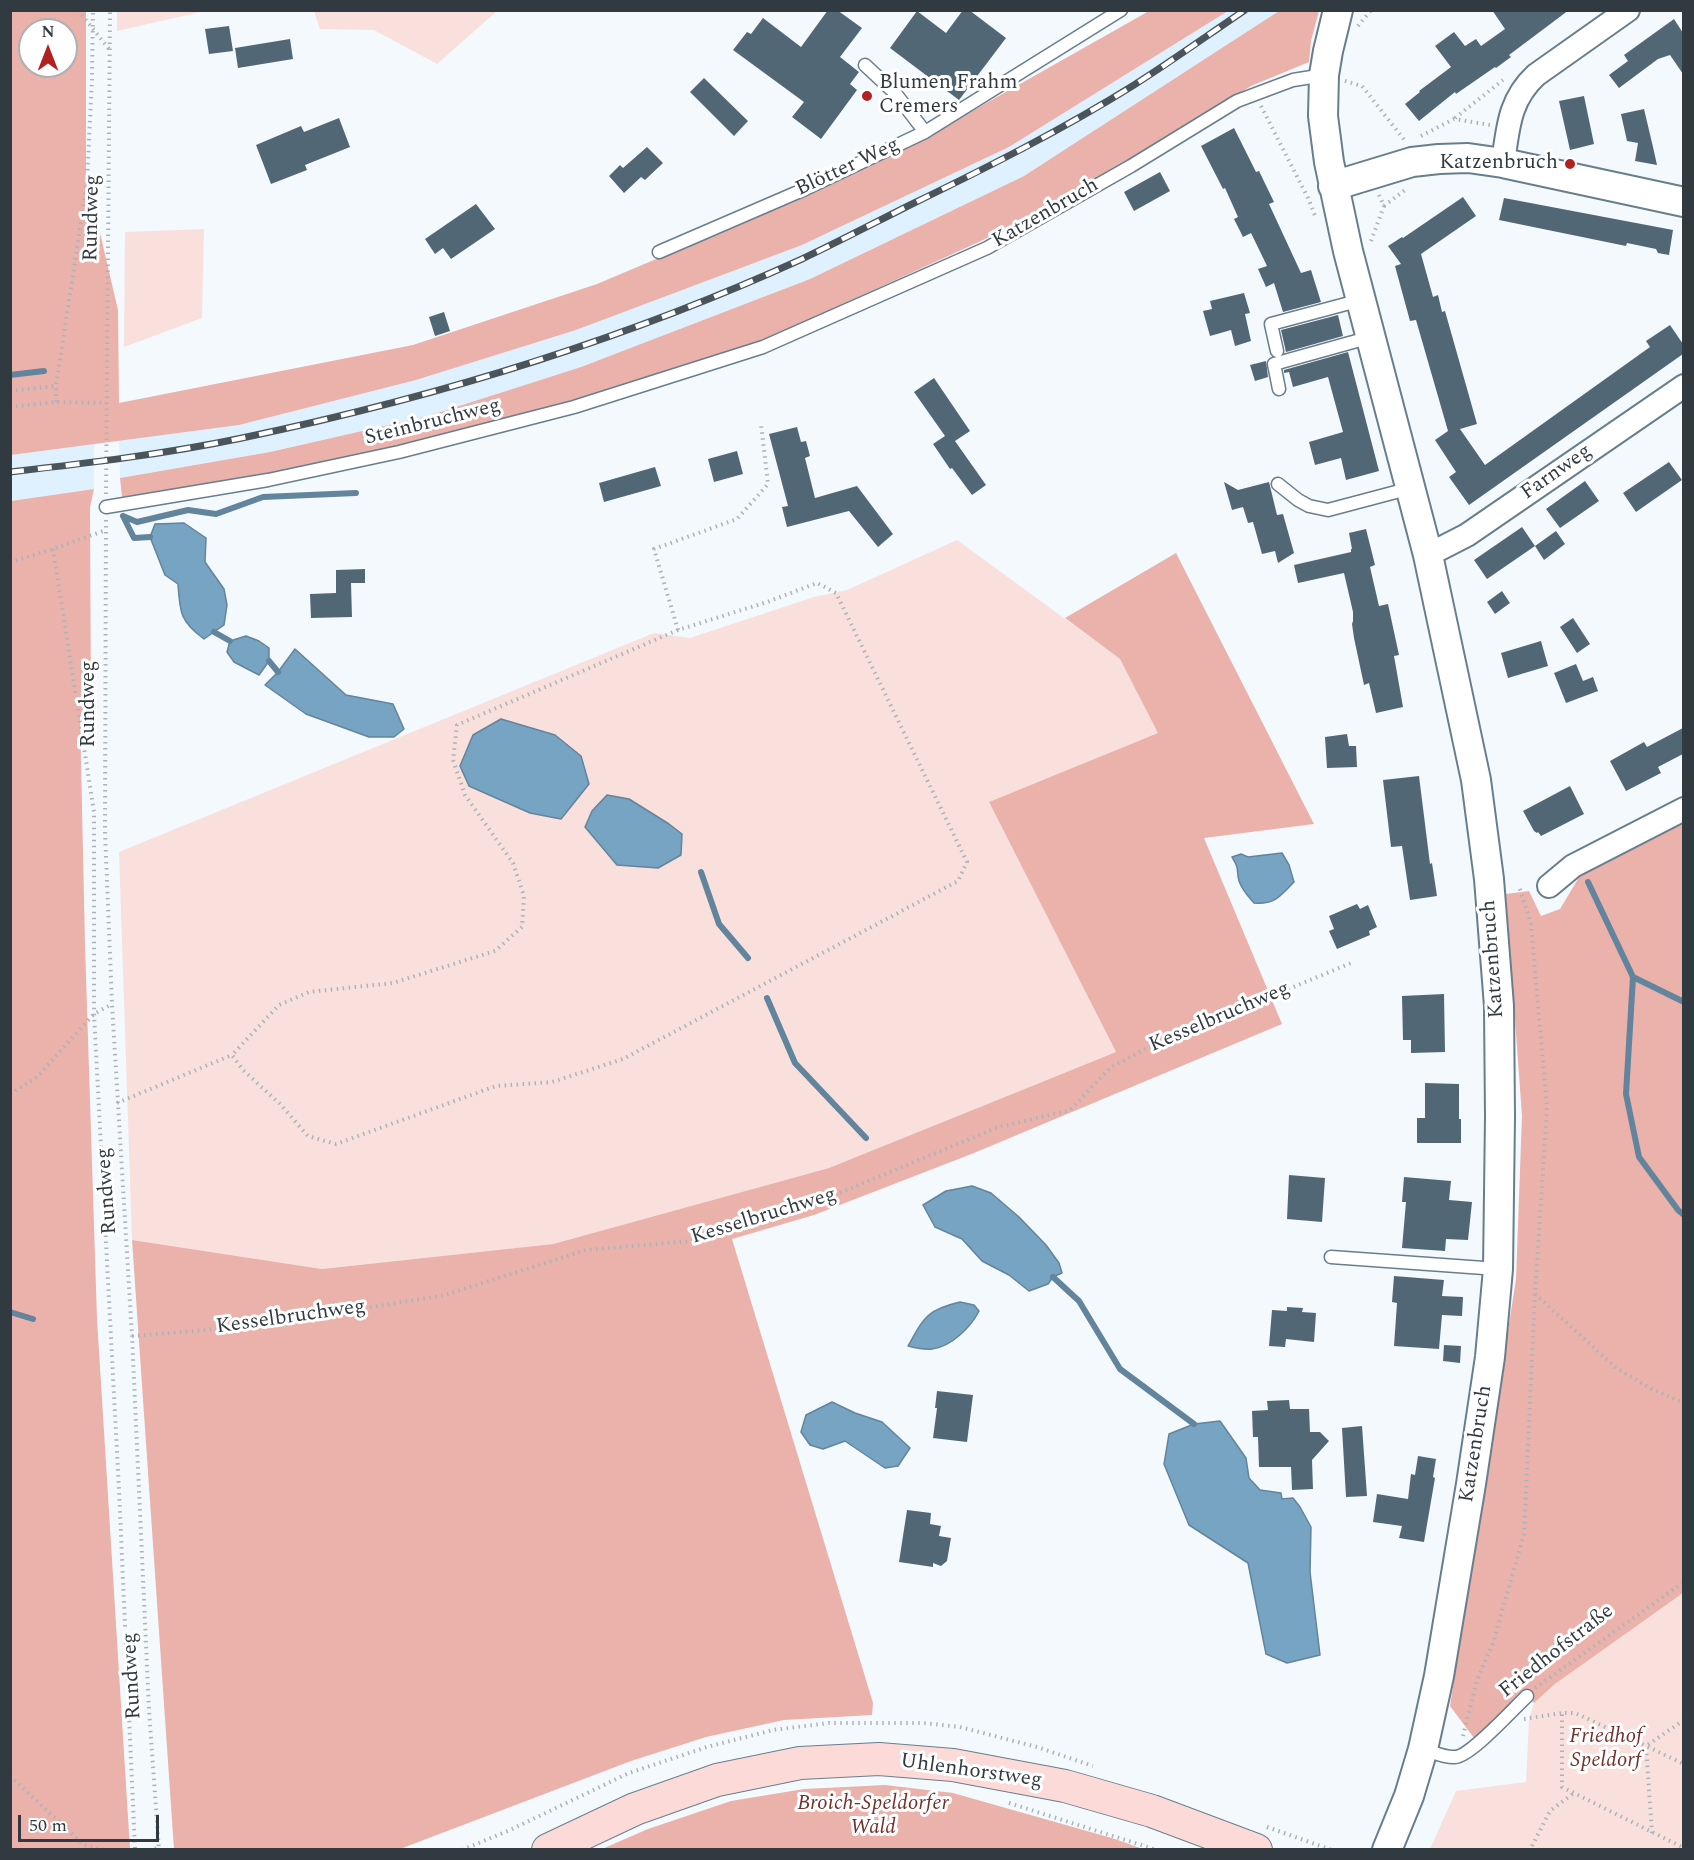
<!DOCTYPE html>
<html>
<head>
<meta charset="utf-8">
<style>
  body { margin:0 }
  #map { position:relative; width:1694px; height:1860px; overflow:hidden; background:#f4f9fd; font-family:Spectral,serif }
  canvas { display:block }
  .frame { position:absolute; inset:0; border:12px solid #313a41; pointer-events:none }
  .north { position:absolute; left:18px; top:18px; width:60px; height:60px; box-sizing:border-box; background:#fff; border:2px solid #adb0b3; border-radius:50%; rotate:0deg; font-size:16px; font-weight:700; line-height:24px; text-align:center; color:#313a41 }
  .north::after { content:''; display:block; margin:auto; width:21px; height:27px; background:#b12121; clip-path:polygon(50% 0,100% 100%,50% 72%,0 100%) }
  .scale { position:absolute; left:18px; top:1815px; width:141px; height:27px; box-sizing:border-box; border:3px solid #313a41; border-top:0; padding-left:8px; font-size:18px; line-height:21px; white-space:nowrap; color:#313a41; -webkit-text-stroke:4px #fff; paint-order:stroke }
</style>
</head>
<body>
<div id="map">
<canvas width="1694" height="1860"></canvas>
<div class="frame"></div>
<div class="north">N</div>
<div class="scale">50 m</div>
</div>
<script>
const g = document.querySelector('canvas').getContext('2d');
g.lineJoin = 'round';
function fill(path, color) { g.fillStyle = color; g.fill(path, 'evenodd'); }
function strokePath(path, color, width, dash) { g.strokeStyle = color; g.lineWidth = width; g.lineCap = dash ? 'butt' : 'round'; g.setLineDash(dash || []); g.stroke(path); }
function write(font, color, halo, rows, align = 'center') {
  g.font = font + ' Spectral,serif'; g.lineWidth = 6; g.setLineDash([]); g.textBaseline = 'middle'; g.strokeStyle = halo; g.fillStyle = color; for (const [text, x, y, turn = 0] of rows) {
    g.save(); g.translate(x, y); g.rotate((+turn || 0) * Math.PI / 180); g.textAlign = isNaN(turn) ? turn : align; if (halo) g.strokeText(text, 0, 0); g.fillText(text, 0, 0); g.restore();
  }
}
fill(new Path2D(`
  M1228,11H1279L1024,176L810,279L581,367L428,416L270,452L120,478L119,439L239,425L416,380L576,330L802,245L1009,147Z
  M94,444V489L11,501V455Z`), '#dff1ff');
fill(new Path2D(`
  M117,11V10L205,11L117,31Z
  M314,11V10L497,11L437,64L374,30L320,29Z
  M204,229L202,318L124,347L125,232Z
  M957,540L1120,659L1159,733L989,802L1116,1052L829,1168L553,1244L322,1269L132,1240L119,852L654,633L690,638L814,597L847,590Z
  M1683,1593V1849H1430L1456,1791L1526,1782L1529,1719L1534,1703L1555,1684Z`), '#f9e0dd');
fill(new Path2D(`
  M10,11H86V173L118,310L119,403L413,345L597,284L810,194L928,136L1149,11H1228L1009,147L802,245L576,330L416,380L239,425L11,455ZM30,30H66V66H30Z
  M1279,11H1319L1311,41L1309,62L1251,86L1127,162L983,240L760,342L571,402L399,446L268,477L122,497L120,478L270,452L428,416L581,367L810,279L1024,176Z
  M94,489L90,507L91,711L80,715L85,945L97,1319L130,1849H11V501Z
  M1176,553L1314,824L1204,838L1282,1024L974,1153L814,1215L732,1239L873,1703L872,1715L784,1720L706,1737L631,1761L400,1849H174L132,1240L322,1269L553,1244L829,1168L1116,1052L989,802L1158,733L1120,659L1065,618Z
  M1683,816V1593L1555,1684L1534,1703L1522,1692L1474,1738L1450,1706L1516,1279L1522,1116L1506,894L1529,891L1541,916L1560,909L1584,869Z
  M885,1785L953,1793L1115,1839L1143,1849H602L648,1829L731,1801L804,1789Z`), '#eab2ab');
const water = new Path2D(`
  M184,523L206,538L205,562L224,589L227,605L224,625L204,639C180,621 180,613 178,584L165,575L150,537L155,524Z
  M246,636L259,641L269,648V661L259,675L234,662L227,652L230,641Z
  M295,649L346,695L393,704L404,729L394,737H369L306,714L265,685L278,672Z
  M501,719L555,735L581,756L589,784L561,819L530,813L469,786L460,766L473,735Z
  M607,795L629,799L669,824L682,834L681,855L658,868L617,865L585,827L592,811Z
  M1282,853L1289,865L1294,882C1280,896 1275,905 1254,903C1248,896 1242,890 1239,881C1236,869 1240,870 1232,857L1241,854L1248,857Z
  M972,1186L991,1193L1019,1217L1046,1245L1059,1263L1062,1273L1053,1277L1048,1284L1029,1291L1009,1275L982,1261L962,1239L935,1227L923,1205L946,1191Z
  M960,1302L974,1305L979,1311C971,1327 951,1347 932,1349C925,1350 916,1348 908,1346C924,1318 926,1310 960,1302Z
  M832,1402L855,1413L882,1422L910,1448L898,1466L885,1468L845,1441L823,1449L810,1445L801,1432L806,1415Z
  M1220,1421L1246,1458L1249,1478L1260,1490L1281,1493L1282,1499L1293,1498L1300,1507L1311,1527L1310,1572L1320,1655L1287,1663L1266,1654L1248,1563L1189,1525L1164,1464L1169,1434L1194,1424Z`);
fill(water, '#77a4c3');
strokePath(water, '#62849c', 1.5);
strokePath(new Path2D(`
  M10,375L44,371
  M123,516L137,522L188,510L216,514L263,497L356,493
  M123,516L134,538L150,537
  M214,632L230,641
  M269,661L278,672
  M701,872L719,924L748,958
  M1588,882L1633,977L1626,1094L1639,1157L1678,1210L1684,1215
  M1633,977L1684,1002
  M767,998L795,1063L866,1138
  M1053,1277L1079,1301L1120,1369L1194,1424
  M10,1312L33,1319`), '#62849c', 6);
fill(new Path2D(`
  M828,10H837L862,28L840,57L859,72L850,84L857,90L821,139L792,117L804,102L733,50L747,32L751,34L763,18L801,47Z
  M963,10H969L1006,38L959,100L890,48L917,11L946,33Z
  M1492,10H1569L1509,55L1511,57L1496,68L1495,67L1456,94L1455,92L1419,121L1405,104L1420,92L1419,91L1451,67L1435,46L1454,32L1465,46L1476,39L1481,46L1505,29Z
  M1674,19L1683,33V74L1670,55L1658,59L1619,88L1609,75L1628,61L1624,55Z
  M229,26L233,51L209,54L205,29Z
  M290,39L293,59L238,68L235,48Z
  M704,78L748,121L734,136L690,92Z
  M1584,96L1594,144L1570,150L1559,101Z
  M1644,109L1653,147L1657,165L1635,161L1638,143L1627,141L1621,114Z
  M339,118L350,147L305,165L307,170L271,184L256,145L301,126L304,132Z
  M1234,128L1256,172L1259,171L1274,202L1269,204L1301,273L1311,270L1321,302L1283,312L1274,283L1266,287L1258,269L1267,266L1251,233L1243,237L1234,219L1238,217L1225,188L1223,189L1201,146Z
  M647,147L663,163L645,180L641,177L624,193L609,176L620,165L623,168Z
  M1160,172L1170,191L1134,211L1124,192Z
  M1463,197L1476,216L1421,254L1433,297L1438,295L1442,312L1445,311L1477,424L1460,429L1485,465L1650,347L1646,341L1670,325L1683,344V354L1469,505L1449,477L1456,472L1435,440L1448,431L1416,320L1410,321L1395,266L1401,264L1388,246L1402,237L1403,238Z
  M1504,198L1673,230L1669,255L1658,253L1656,249L1627,243L1626,246L1499,220Z
  M476,204L495,229L451,259L443,248L435,254L425,239Z
  M1244,293L1250,313L1245,314L1251,341L1235,346L1231,330L1210,336L1203,311L1212,309L1210,301Z
  M444,312L450,331L435,336L429,317Z
  M1338,315L1343,336L1286,352L1281,330Z
  M1348,352L1379,471L1346,480L1341,458L1315,465L1309,442L1343,432L1328,377L1293,387L1289,372L1284,373V370Z
  M1266,361L1268,377L1255,381L1250,365Z
  M934,378L970,431L955,441L986,485L972,495L952,468L950,469L933,444L945,436L914,392Z
  M797,427L801,442L806,441L810,456L805,458L815,498L857,486L893,534L878,547L849,511L787,527L782,507L788,506L769,434Z
  M737,451L743,474L714,482L708,459Z
  M1669,462L1682,480L1636,512L1623,493Z
  M655,467L661,486L604,502L599,483Z
  M1585,481L1599,501L1560,528L1546,509Z
  M1224,482L1238,490L1269,482L1277,515L1283,514L1294,553L1278,563L1275,551L1262,554L1253,522L1248,523L1243,507L1232,510Z
  M1522,527L1535,546L1556,531L1565,544L1544,560L1535,546L1487,579L1474,560Z
  M1366,529L1375,565L1370,567L1379,606L1388,604L1399,655L1394,656L1403,707L1376,713L1369,683L1364,685L1354,638L1352,624L1353,621V612L1344,573L1298,583L1294,565L1351,552V549H1352L1349,533Z
  M365,569V583H351L352,617L311,618L310,594L336,593V570Z
  M1502,591L1510,603L1495,614L1487,602Z
  M1573,618L1590,644L1577,653L1560,627Z
  M1541,641L1548,666L1508,678L1501,653Z
  M1576,664L1583,681L1593,677L1598,691L1566,703L1554,673Z
  M1683,728V754L1658,767L1661,773L1626,791L1610,761L1644,742L1647,747Z
  M1347,734L1349,746H1356L1357,767L1327,768L1325,737Z
  M1419,776L1430,864L1432,863L1437,896L1410,900L1402,846L1391,847L1383,780Z
  M1570,786L1584,814L1541,836L1538,832L1537,833L1534,831L1523,811Z
  M1357,904L1360,909L1368,905L1377,927L1369,931L1370,935L1337,949L1329,931L1334,929L1329,916Z
  M1444,994L1445,1052L1411,1053V1040H1403L1402,996Z
  M1425,1083L1459,1084V1119H1461V1143H1417V1118H1425Z
  M1289,1175L1325,1178L1322,1222L1287,1219Z
  M1404,1177L1451,1181L1449,1200L1472,1202L1468,1240L1446,1239L1445,1251L1402,1248L1406,1202H1402Z
  M1394,1276L1444,1280L1442,1296L1463,1297L1462,1316L1442,1315L1439,1349L1394,1346L1397,1303L1392,1302Z
  M1287,1307L1303,1308L1302,1312L1316,1313L1314,1342L1286,1339L1285,1347L1269,1346L1272,1310L1287,1311Z
  M1444,1345L1461,1346L1460,1363L1443,1361Z
  M937,1391L973,1395L967,1442L933,1438L937,1408H935Z
  M1289,1400L1290,1409H1309L1310,1432H1320L1329,1441L1312,1460L1313,1489L1292,1490L1291,1467H1259L1258,1437H1253L1252,1411L1268,1410L1267,1401Z
  M1362,1426L1367,1496L1346,1497L1342,1428Z
  M1418,1456L1436,1459L1433,1477L1435,1478L1424,1542L1399,1538L1402,1526L1373,1522L1377,1494L1408,1499L1411,1474L1415,1475Z
  M907,1510L931,1513L930,1524L941,1526L939,1536L951,1538L947,1561L941,1566L933,1563V1567L899,1562Z`), '#526776');
const service = new Path2D(`
  M865,65L895,93L925,132
  M659,252L805,189L925,132L1121,10
  M1277,351L1271,324L1361,300
  M1279,389L1274,364L1371,337
  M1278,484L1298,500L1309,506L1328,510L1411,488
  M106,507L268,480L399,452L574,407L763,347L987,248L1131,166L1237,101L1293,80L1324,75
  M1331,1257L1498,1269
  M1423,1749C1433,1752 1445,1758 1455,1757C1470,1757 1514,1708 1527,1696`);
const minor = new Path2D(`
  M1503,163C1508,128 1509,100 1536,75L1628,10
  M1428,555L1467,535L1684,386
  M1549,886L1573,866L1684,809`);
const tertiary = new Path2D(`
  M1338,10L1328,51L1324,75L1323,116L1329,162L1348,251L1428,555L1476,780L1489,879L1499,1006L1500,1117L1498,1269L1490,1357L1471,1484L1439,1676L1423,1749L1409,1796L1387,1850
  M1333,186L1412,162L1439,159L1468,158L1503,163L1684,202`);
const secondary = new Path2D(`
  M548,1850L635,1809L717,1780L800,1763L879,1759L953,1765L1065,1786L1152,1811L1256,1850`);
strokePath(service, '#687e8d', 15);
strokePath(minor, '#687e8d', 26);
strokePath(tertiary, '#687e8d', 32);
strokePath(secondary, '#687e8d', 34);
strokePath(new Path2D(`
  M78,10L109,49
  M1358,26L1371,10
  M1345,81L1362,86L1406,142
  M1261,106L1308,198L1316,218
  M1455,118L1503,80
  M1421,136L1454,119L1490,125
  M1384,206L1405,190
  M1371,241L1384,206L1379,195
  M10,391L56,386
  M56,402V386L87,182L92,79L93,10
  M10,407L56,402L106,403
  M106,494L110,10
  M106,520L105,831L112,1004L132,1336L149,1710L159,1850
  M53,549L94,812V1014L119,1490L135,1850
  M10,562L53,549L106,530
  M678,630L457,725L453,760L465,795L513,863L524,896L522,927L495,951L393,983L309,992L279,1005L232,1055L243,1070L279,1103L308,1136L336,1144L496,1086L552,1082L623,1059L958,881L967,862L836,593L817,583L767,602L678,630L654,549L737,519L768,484L761,424
  M10,1094L37,1077L94,1014L112,1004
  M117,1103L232,1055
  M1535,1294L1615,1367L1652,1389L1684,1403
  M132,1336L257,1326L445,1295L586,1250L691,1241L837,1194L996,1128L1070,1110L1110,1068L1147,1048L1351,963
  M1535,1688L1684,1582
  M1524,1719L1562,1713
  M1684,1720L1646,1746L1684,1764
  M1463,1736L1477,1680L1493,1643L1524,1534L1535,1293L1547,1108L1531,924L1519,886
  M10,1776L84,1845L106,1850
  M1009,1803L1157,1850
  M1267,1827L1332,1850
  M1652,1833L1646,1746L1575,1713H1562V1787L1684,1848
  M1532,1846L1550,1811L1574,1793
  M149,1850L159,1848
  M462,1850L510,1830L629,1773L707,1747L773,1730L829,1723H923L960,1727L1037,1747L1093,1766`), '#acb3b8', 4, [1.5, 4.5]);
strokePath(service, '#fff', 12);
strokePath(minor, '#fff', 22);
strokePath(tertiary, '#fff', 28);
strokePath(secondary, '#fcdad7', 32);
const rail = new Path2D(`
  M10,472C88,463 166,454 242,438C433,398 624,340 802,259C838,242 874,223 910,205C986,168 1062,130 1134,85C1172,61 1208,35 1245,10`);
strokePath(rail, '#4b545a', 7);
strokePath(rail, '#fff', 4.5, [14]);
for (const [x, y, r, color] of [
  [867,96,6,"#b12121"],
  [1570,164,6,"#b12121"]
]) { const dot = new Path2D(); dot.arc(x, y, r, 0, 2 * Math.PI); g.fillStyle = color; g.fill(dot); strokePath(dot, '#fff', 2); }
write('21px', '#313a41', '#fff', [
  ["Blumen Frahm",879,84],
  ["Cremers",879,108],
  ["Katzenbruch",1558,164,"right"]
], 'left');
write('21px', '#313a41', '#fff', [
  ["Blötter Weg",848,168,-25],
  ["Katzenbruch",1046,214,-30],
  ["Rundweg",93,218,-89],
  ["Steinbruchweg",433,423,-14],
  ["Farnweg",1557,473,-35],
  ["Rundweg",90,704,-90],
  ["Katzenbruch",1494,959,-94],
  ["Kesselbruchweg",1220,1018,-23],
  ["Rundweg",108,1191,-94],
  ["Kesselbruchweg",764,1217,-17],
  ["Kesselbruchweg",291,1318,-8],
  ["Katzenbruch",1477,1444,-81],
  ["Friedhofstraße",1557,1652,-38],
  ["Rundweg",133,1676,-93],
  ["Uhlenhorstweg",971,1772,8]
]);
write('italic 21px', '#74302b', '#fff', [
  ["Friedhof",1606,1738],
  ["Speldorf",1606,1762],
  ["Broich-Speldorfer",873,1805],
  ["Wald",873,1829]
]);
</script>
</body>
</html>
